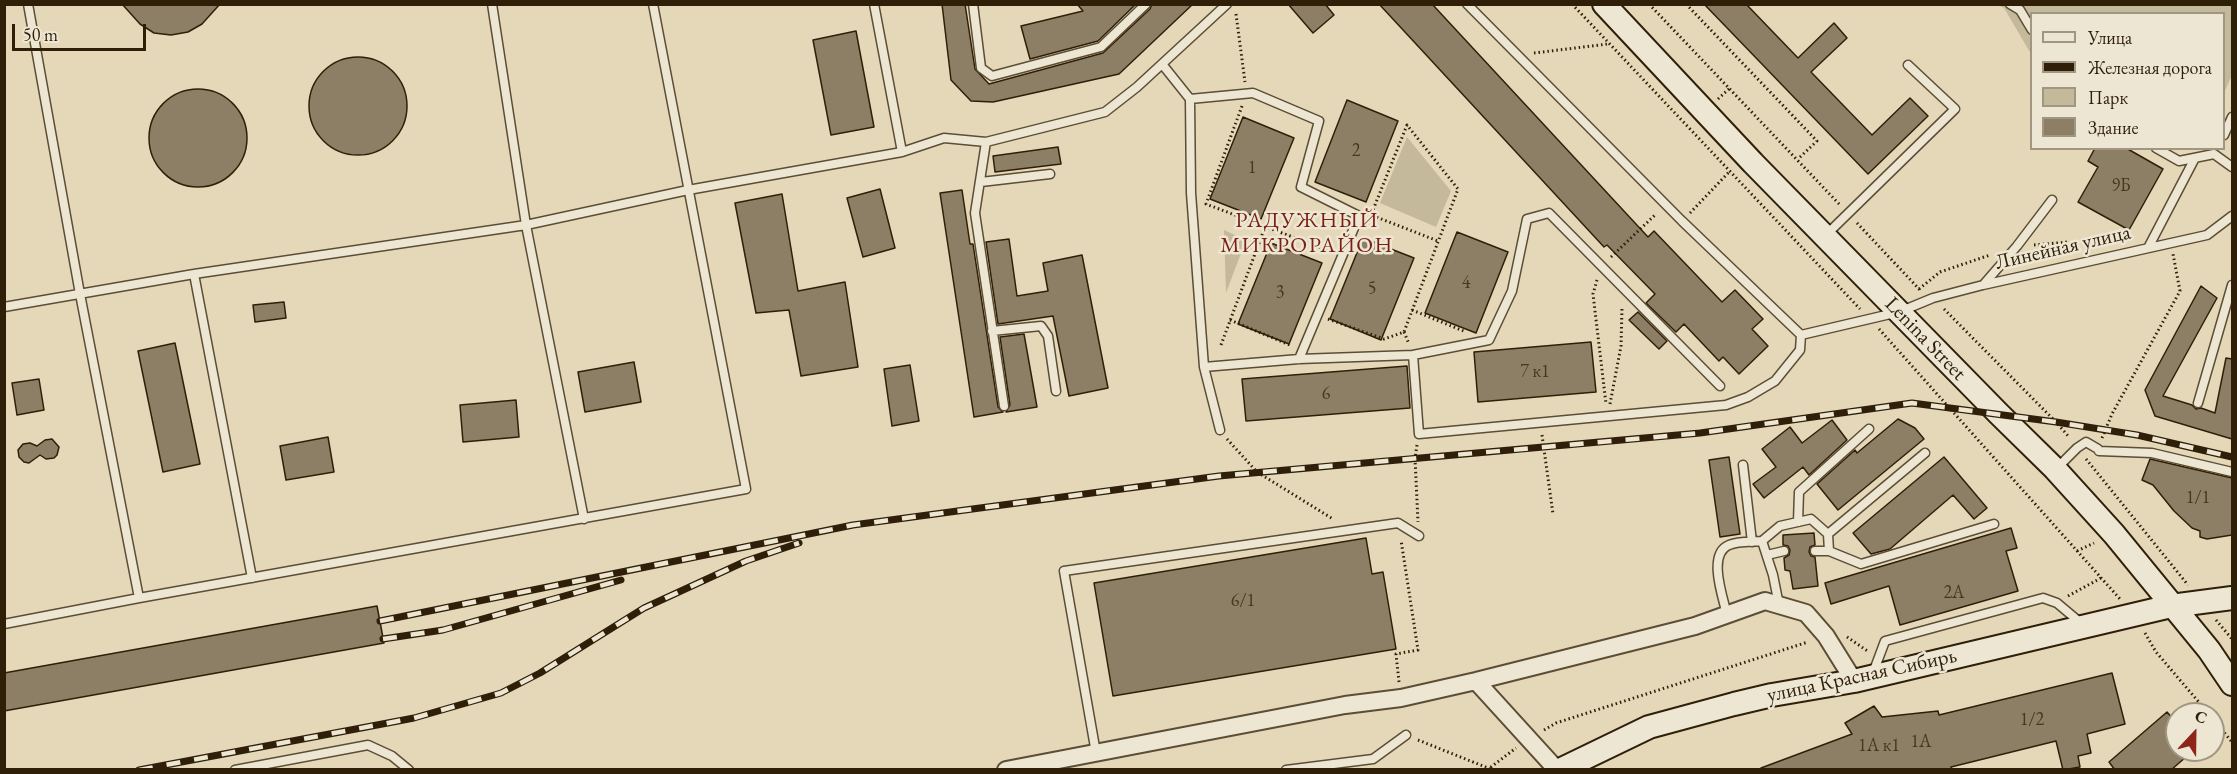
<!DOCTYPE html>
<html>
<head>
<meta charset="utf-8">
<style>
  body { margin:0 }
  #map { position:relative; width:2237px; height:774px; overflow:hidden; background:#e4d8b9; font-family:"EB Garamond",serif }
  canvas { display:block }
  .frame { position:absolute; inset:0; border:6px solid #2f1f09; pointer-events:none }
  .legend { position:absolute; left:2030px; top:12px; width:195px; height:138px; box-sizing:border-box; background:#ede6d2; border:2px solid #a19682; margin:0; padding:8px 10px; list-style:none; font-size:18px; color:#2f1f09 }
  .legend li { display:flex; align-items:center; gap:12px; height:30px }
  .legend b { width:30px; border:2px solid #a19682 }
  .north { position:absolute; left:2165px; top:702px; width:60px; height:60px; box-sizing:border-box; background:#ede6d2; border:2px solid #a19682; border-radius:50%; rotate:22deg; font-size:16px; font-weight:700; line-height:24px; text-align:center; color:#2f1f09 }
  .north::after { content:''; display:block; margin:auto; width:21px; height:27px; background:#8f2418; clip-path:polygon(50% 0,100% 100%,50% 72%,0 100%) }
  .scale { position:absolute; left:12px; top:24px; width:134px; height:27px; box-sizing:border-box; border:3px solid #2f1f09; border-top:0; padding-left:8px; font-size:18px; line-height:21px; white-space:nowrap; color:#2f1f09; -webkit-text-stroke:4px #ede6d2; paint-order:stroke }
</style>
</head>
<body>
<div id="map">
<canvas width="2237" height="774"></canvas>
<div class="frame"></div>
<ul class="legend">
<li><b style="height:8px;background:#ede6d2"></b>Улица</li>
<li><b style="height:8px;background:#2f1f09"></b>Железная дорога</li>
<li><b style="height:16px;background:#c5b99b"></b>Парк</li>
<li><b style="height:16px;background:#8d7f65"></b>Здание</li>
</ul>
<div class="north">С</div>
<div class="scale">50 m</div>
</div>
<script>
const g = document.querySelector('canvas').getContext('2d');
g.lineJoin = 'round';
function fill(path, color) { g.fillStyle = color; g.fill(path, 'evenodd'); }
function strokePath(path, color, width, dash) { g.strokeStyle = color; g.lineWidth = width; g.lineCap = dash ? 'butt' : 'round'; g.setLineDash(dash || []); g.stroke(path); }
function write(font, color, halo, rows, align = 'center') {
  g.font = font + ' "EB Garamond",serif'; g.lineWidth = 5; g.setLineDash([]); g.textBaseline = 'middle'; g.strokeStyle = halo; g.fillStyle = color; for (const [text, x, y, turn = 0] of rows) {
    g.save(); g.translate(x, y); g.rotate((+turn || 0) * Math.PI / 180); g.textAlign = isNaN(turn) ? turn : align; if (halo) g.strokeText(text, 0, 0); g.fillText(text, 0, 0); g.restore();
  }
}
fill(new Path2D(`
  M1998,5H2232V75L2224,93V14H2032L2031,54L2004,8Z
  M1407,137L1451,191L1436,227L1380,203Z
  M1224,230L1246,240L1226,293Z`), '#c5b99b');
const building = new Path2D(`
  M122,4H220L202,24L188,32L171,35L154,33L140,24Z
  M942,4H965L975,69L989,84L1103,53L1150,9L1152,4H1193L1119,74L993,102L971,101L951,80Z
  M1077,4H1136L1098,41L1030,59L1021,26L1083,11Z
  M1288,4H1325L1334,15L1313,33Z
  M1379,4H1432L1648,237L1654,231L1722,302L1735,290L1763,319L1752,329L1768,346L1739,374L1723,357L1719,361L1684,324L1676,332L1646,303L1655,294L1607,245L1604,247Z
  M1704,4H1746L1798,58L1834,23L1847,38L1811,72L1872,135L1910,98L1928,116L1868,174Z
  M856,31L874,127L831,135L813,40Z
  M309 106a49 49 0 1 1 98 0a49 49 0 1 1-98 0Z
  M149 138a49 49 0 1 1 98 0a49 49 0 1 1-98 0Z
  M1347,100L1398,121L1366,202L1315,182Z
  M1243,117L1294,138L1261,219L1210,199Z
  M1058,147L1061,164L995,172L993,156Z
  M2095,148H2126L2163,169L2129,230L2078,202L2098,167L2088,161Z
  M880,189L895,248L863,257L847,198Z
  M962,190L970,244H973L998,407L1003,412L974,417L940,193Z
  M782,194L798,291L845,282L858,367L801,376L789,310L756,313L735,203Z
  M1457,232L1508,252L1476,333L1425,313Z
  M1363,238L1414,258L1381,340L1330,319Z
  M1009,239L1017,296L1048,291L1043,263L1082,255L1108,388L1069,396L1053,316L998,324L986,242Z
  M1271,243L1322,263L1289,344L1238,324Z
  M2201,286L2217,298L2163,396L2192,405L2196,409L2201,408L2215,413L2226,358L2232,359V439L2155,416L2145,390Z
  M284,302L286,318L255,322L253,305Z
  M1638,312L1667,341L1659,349L1629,320Z
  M1024,334L1037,407L1006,412L1010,405L1000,337Z
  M1591,342L1596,392L1478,402L1474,352Z
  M175,343L200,464L163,472L138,351Z
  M634,362L641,402L585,412L578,372Z
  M910,365L919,421L892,426L884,369Z
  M1407,366L1410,408L1246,421L1242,379Z
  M39,379L44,410L17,415L12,383Z
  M516,400L519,437L463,442L460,405Z
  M1898,419L1915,428L1924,439L1838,510L1817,484L1855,450L1857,453Z
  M1832,420L1847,440L1809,475L1803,467L1764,498L1753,484L1776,467L1762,449L1790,427L1802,443Z
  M328,437L334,472L286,480L280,446Z
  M52,439L59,447L57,455L54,458L46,459L40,455L29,463L24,462L19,457L18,450L23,444L30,443L37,446L45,440Z
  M1729,457L1740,534L1720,537L1709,460Z
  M1944,457L1987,508L1974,519L1953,495L1890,549L1871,554L1853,533Z
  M2150,459L2232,478V535L2207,539L2200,537V531L2192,528L2174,511L2153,485L2142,480Z
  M2011,528L2017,548L2006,551L2018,591L1900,625L1889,586L1831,604L1825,583Z
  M1814,533L1815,545L1810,547L1809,552L1811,556L1815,557L1818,586L1793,589L1790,571L1785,570L1784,558L1789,555L1790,550L1788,546L1783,545V535Z
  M1366,538L1372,574L1383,572L1396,649L1113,696L1094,583Z
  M377,606L384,643L4,711V673Z
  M2112,673L2125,724L2087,734L2091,753L2078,756L2080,767L2063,770L2056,741L1951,767L1952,770H1761V768L1852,734L1845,723L1874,706L1882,717L1938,711L1939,715Z
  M2167,712L2177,723V750H2194L2171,770H2115L2109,762Z`);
fill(building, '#8d7f65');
strokePath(building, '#2f1f09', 1.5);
const lane = new Path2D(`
  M28,4L80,294L139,598
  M492,4L526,225L584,519
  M874,4L902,152
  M973,4L981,68L992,76L1101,47L1146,4
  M2010,4L2020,10L2032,30
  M1162,64L1190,99
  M2224,135L2232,117
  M986,142L975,213L1004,406
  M2156,148L2179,161L2214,154L2232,167
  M981,182L1050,174
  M1825,236L1955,109L1908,65
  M2148,248L2195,158
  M194,274L252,578
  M1984,284L2017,246L2052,200
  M4,307L194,274L526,225L688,190L902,152L944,138L986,142L1105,112L1137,87L1227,4
  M992,331L1041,326L1048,336L1056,391
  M1801,335L1899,312L1933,298L1983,285L2207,235L2232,216
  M1413,355L1489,340L1512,291L1527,219L1549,213L1720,386
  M1204,367L1299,359L1413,355L1419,434L1726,405L1748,397L1775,381L1800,350L1801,335L1682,221L1467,4
  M2198,403L2232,285
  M1220,430L1204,367L1191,193L1190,99L1253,93L1319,121L1301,187L1359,216L1299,359
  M2099,451L2152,453L2232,472
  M1743,465L1752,542
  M2056,469L2077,448L2086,442L2098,449
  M1798,522L1799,492L1869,429
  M1828,534L1925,453
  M1762,541L1780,526L1811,519L1828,534L1829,551H1815
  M1829,551L1861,564L1994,524
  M1767,555L1784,551
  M1727,615C1723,597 1707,554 1729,545C1738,541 1752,542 1762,541L1773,575L1779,605
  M4,624L139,598L746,489L653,4
  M1873,673L1885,641L2043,598L2057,603L2082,624
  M1096,753L1064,571L1398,523L1419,536
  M235,770L368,745L392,756L409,770
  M1286,770L1373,759L1406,735`);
const street = new Path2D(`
  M1476,681L1557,770
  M1006,770L1345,705L1401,698L1476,681L1695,626L1765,601L1806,613L1826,636L1854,681`);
const secondary = new Path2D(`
  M1604,4L1753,163L1999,414L2055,469L2114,534L2209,650L2232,684
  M1560,770L1649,727L1734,704L1772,695L1854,681L2171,606L2232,598`);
strokePath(lane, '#5c4d35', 11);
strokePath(street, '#5c4d35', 20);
strokePath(secondary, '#2f1f09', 26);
strokePath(new Path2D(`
  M1572,4L1860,309
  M1649,4L1840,205
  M1686,4L1817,141L1798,159
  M1236,14L1245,82
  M1534,53L1608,44
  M1718,99L1730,88
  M1242,106L1206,204L1332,252
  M1690,213L1730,171
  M1857,223L1920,290
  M2034,245L2068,242
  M1611,257L1656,214
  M1597,280L1593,294L1606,404
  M1919,289L1940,272L1990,255
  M1944,309L2056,422L2069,437
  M1412,310L1466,332
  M1328,319L1384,339L1404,332L1458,189L1407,125L1371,215L1438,241
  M1230,320L1292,346
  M1879,329L2120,599
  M1404,332L1409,344
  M1221,345L1265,227
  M1610,404L1621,346L1622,307
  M1542,435L1553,514
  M2102,438L2112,414L2180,291L2173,254
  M1227,439L1257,472L1333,519
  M1417,445L1415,458L1418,522
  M2086,459L2188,585
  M2077,551L2094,543
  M2068,596L2101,578
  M2216,620L2232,639
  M2145,633L2156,652L2209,714
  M1847,637L1869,652
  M1399,682L1396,654L1418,650L1401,540
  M2213,719L2232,742
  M1544,730L1556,723L1808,642
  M1418,740L1493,770
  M1487,770L1516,748`), '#2f1f09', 3, [1.5, 3]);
strokePath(lane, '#ede6d2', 8);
strokePath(street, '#ede6d2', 16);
strokePath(secondary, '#ede6d2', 22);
const rail = new Path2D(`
  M380,621L853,525L1219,476L1700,433L1912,403L2056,422L2137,435L2232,457
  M383,639L443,630L621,580
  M139,770L414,718L501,693L540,673L644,608L746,561L799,543`);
strokePath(rail, '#2f1f09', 7);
strokePath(rail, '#ede6d2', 4.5, [14]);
write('18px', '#463720', null, [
  ["2",1356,151],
  ["1",1252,168],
  ["9Б",2121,186],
  ["4",1466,283],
  ["5",1372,289],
  ["3",1280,293],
  ["7 к1",1535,372],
  ["6",1326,394],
  ["1/1",2198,498],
  ["2А",1954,593],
  ["6/1",1243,601],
  ["1/2",2032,720],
  ["1А",1921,742],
  ["1А к1",1879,746]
]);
write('21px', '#2f1f09', '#ede6d2', [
  ["Линейная улица",2063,248,-13],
  ["Lenina Street",1925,339,46],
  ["улица Красная Сибирь",1862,676,-12]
]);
g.letterSpacing = '1.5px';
write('22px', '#7a1f14', '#ede6d2', [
  ["РАДУЖНЫЙ",1307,221],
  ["МИКРОРАЙОН",1307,246]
]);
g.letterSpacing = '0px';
</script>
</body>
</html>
